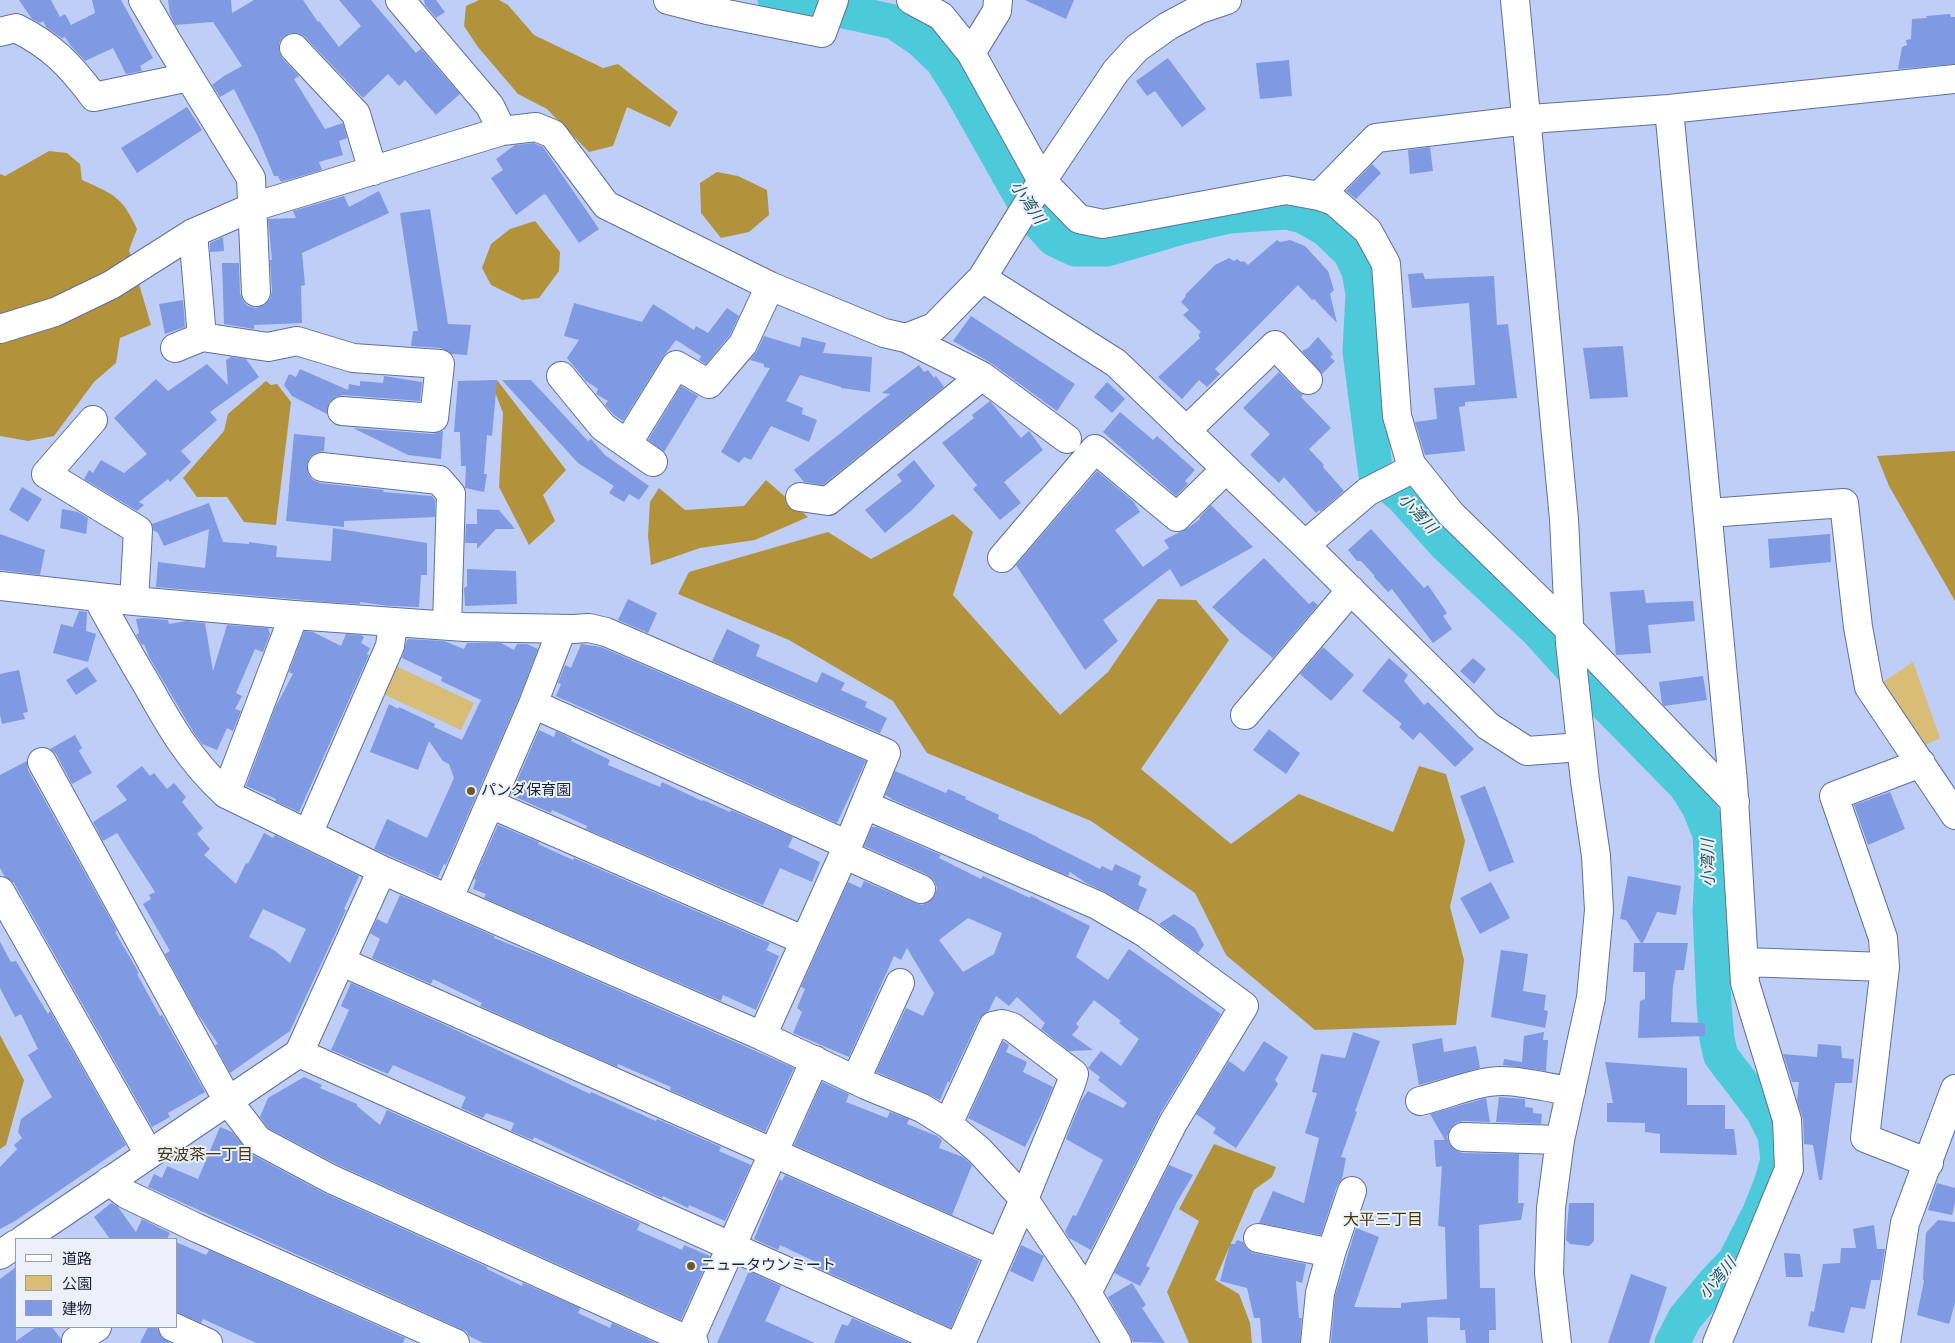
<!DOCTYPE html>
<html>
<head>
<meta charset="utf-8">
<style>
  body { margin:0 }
  #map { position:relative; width:1955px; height:1343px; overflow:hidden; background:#becef7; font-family:"Space Grotesk","Noto Sans JP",sans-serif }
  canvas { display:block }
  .legend { position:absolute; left:15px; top:1238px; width:162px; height:90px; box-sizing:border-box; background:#ebf0fa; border:1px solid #979dab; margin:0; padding:6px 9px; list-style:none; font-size:15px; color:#1a2134 }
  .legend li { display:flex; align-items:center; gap:10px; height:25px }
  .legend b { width:25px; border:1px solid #979dab }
</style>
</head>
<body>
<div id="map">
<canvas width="1955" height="1343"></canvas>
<ul class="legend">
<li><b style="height:6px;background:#fff"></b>道路</li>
<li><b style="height:14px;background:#d9bc75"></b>公園</li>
<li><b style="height:14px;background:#7f9ae2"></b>建物</li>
</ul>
</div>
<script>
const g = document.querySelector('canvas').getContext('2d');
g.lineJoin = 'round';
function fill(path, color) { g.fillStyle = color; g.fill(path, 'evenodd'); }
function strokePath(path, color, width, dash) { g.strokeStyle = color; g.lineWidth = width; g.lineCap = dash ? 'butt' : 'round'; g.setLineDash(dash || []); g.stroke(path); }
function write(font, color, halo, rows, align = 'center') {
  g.font = font + ' "Space Grotesk","Noto Sans JP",sans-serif'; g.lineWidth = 4; g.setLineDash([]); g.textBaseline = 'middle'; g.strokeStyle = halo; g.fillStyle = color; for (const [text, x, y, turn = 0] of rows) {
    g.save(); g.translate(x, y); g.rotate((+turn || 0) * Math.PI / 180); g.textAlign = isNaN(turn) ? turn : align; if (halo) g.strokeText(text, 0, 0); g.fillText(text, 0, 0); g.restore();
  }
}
fill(new Path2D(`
  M1913,662L1940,738L1921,747L1877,686Z
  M394,665L474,703L461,730L381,693Z`), '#d9bc75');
fill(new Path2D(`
  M479,0H499L508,5L534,35L603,68L618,64L678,112L670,127L627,107L613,146L589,152L547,109L518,94L478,47L464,26L466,6Z
  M49,151L67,153L80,164L82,180C113,194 122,196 137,229L129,250L151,325L120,338L116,363L94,382L54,436L28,441L0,436V174L5,176Z
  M717,172L738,176L767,190L769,215L749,232L721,238L701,213L700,183Z
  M535,221L560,252L559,271L539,298L522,300L491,285L482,268L491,244L510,229Z
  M497,380L566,470L543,495L555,521L529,545L499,487L503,413L494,389Z
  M266,381L271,385L277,384L291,402L276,525L244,522L227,497H197L183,478L224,431L228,414Z
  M1955,451V601L1889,486L1877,456Z
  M766,480L808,517L755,540L700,548L651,565L648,536L650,502L659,488L685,510L744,506Z
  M953,514L973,532L953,595L1060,715L1108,672L1158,599L1196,600L1229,640L1141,769L1231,844L1299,794L1393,832L1419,766L1446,774L1465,841L1450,907L1464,960L1456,1025L1315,1030L1226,955L1195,893L1091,821L927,753L893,701L789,640L678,594L689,572L828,532L871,559Z
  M0,1035L24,1080L6,1145L0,1149Z
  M1214,1144L1276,1167L1272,1177L1254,1190L1215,1280L1239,1294L1250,1323L1252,1343H1189L1167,1292L1199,1221L1179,1209Z`), '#b3923c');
strokePath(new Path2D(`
  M775,0L797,5L839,10L894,22L921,40L942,60L961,90L1031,214L1054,239L1075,249H1107L1182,227L1229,216L1271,213L1288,212L1303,216L1326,229L1350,252L1359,271L1363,294L1360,351L1376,475L1403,497L1446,545L1537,630L1586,684L1686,786L1699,807L1710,834L1712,874L1710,910L1714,1005L1717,1039L1721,1056L1763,1111L1775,1135L1778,1160L1772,1181L1760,1212L1735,1261L1715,1282L1685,1318L1672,1343`), '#4dcada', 35);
fill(new Path2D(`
  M19,0H51L60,17L65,14L71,25L95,13L92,0H121L153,58L140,66L142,71L126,74L113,48L85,61L71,46L65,37L62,38L47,28L43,21L40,23L32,19Z
  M168,0H231L232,13L254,0H303L318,22L319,21L339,47L361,26L339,0H371L416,53L421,49L460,94L436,115L405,80L399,86L388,74L363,98L305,37L298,33H290L283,37L279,43V51L282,58L299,76L294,79L325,129L343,123L347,138L339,141L343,155L319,162L322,170L281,182L278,176H274L257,135L234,89L220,97L212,85L224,76L242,66L213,22L175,25L170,14Z
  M424,0H436L445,12L436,18L425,5Z
  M1025,0H1074L1066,19Z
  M1950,14L1951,17H1955V64L1898,69L1902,47L1907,45L1906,40L1911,39L1912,19L1927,18L1926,16Z
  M1168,58L1206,109L1182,127L1155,91L1147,96L1136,81Z
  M1289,60L1292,96L1260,99L1256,63Z
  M187,107L202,130L137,173L121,148Z
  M534,143L543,147L599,229L579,243L546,195L544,194L516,215L491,178L503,170L496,159L515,145Z
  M1430,147L1433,171L1410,174L1408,150Z
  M1372,164L1381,173L1356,199L1346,191Z
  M379,191L389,213L302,253L305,285L301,286L302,323L254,325V329L224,324L222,263H239L240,293L243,301L248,306L256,308L264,305L270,299L272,291L270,260H272L268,219L296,218L293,211L344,196L349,207Z
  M430,209L448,324L471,325L467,355L451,354L441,348L411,346L413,331H418L400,213Z
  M223,237L224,251L210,252V243Z
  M1277,240L1280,242L1290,240L1305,246L1328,271L1334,290L1330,294L1337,323L1314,299L1312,300L1298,285L1215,369L1220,374L1207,387L1199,380L1182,399L1158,377L1200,338L1198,335L1201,332L1183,315L1189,310L1181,302L1186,296L1185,295L1215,265L1229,258L1234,261L1237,259L1241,262L1244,261L1248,265Z
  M1423,273L1425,279L1494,276L1497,325L1508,324L1517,398L1465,402V406L1459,407L1465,451L1425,455L1415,422L1437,419L1434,388L1475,385L1469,303L1412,308L1408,274Z
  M183,300L185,327L165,334L159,304Z
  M574,303L642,322L653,304L694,330L696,326L708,333L727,308L739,316L730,335L706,364L699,360L701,356L676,340L663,357L623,421L614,415L605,405L608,401L596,394L598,389L586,381L567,358L579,340L564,336Z
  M971,316L1075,384L1057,411L991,363L953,341Z
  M764,336L800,347L802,337L826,343L823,353L872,357L870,392L841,388V387L800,375L786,401L803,408L802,414L817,420L809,442L771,426L751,460L744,457L739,463L721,452L770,368L764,367V364L750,360L757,351Z
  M1318,337L1333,354L1330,357L1335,361L1322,374L1302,351L1308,348Z
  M1623,346L1628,397L1590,399L1583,348Z
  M231,357L246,359L259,377L210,412L217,420L181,451L191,462L170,482L168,479L139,502L144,505L137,511L84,479L89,470L93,473L101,460L124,473L147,454L114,418L156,379L168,391L207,364L228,385L226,360Z
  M919,365L924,372L928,370L934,378L936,376L944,387L823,485L804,482L794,470L890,394L882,393Z
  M300,369L348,390L349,384L360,386V381L383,383L384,376L422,382L420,401L343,395L336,397L329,402L327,409V414L292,396L284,385L289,374L296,377Z
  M1279,372L1297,391L1303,395L1301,397L1331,428L1309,449L1324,465L1323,467L1344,491L1321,511L1319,510L1316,513L1284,477L1279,483L1250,455L1270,434L1243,408Z
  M497,380L492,436L487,435L484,474H487L484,492L465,488L466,466H461L460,432H454L458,381Z
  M502,380H531L588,441L591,439L605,455L649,486L639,500L629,494L624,502L609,493L614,486L578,463Z
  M1107,382L1125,399L1112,413L1094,397Z
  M681,386L698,396L664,452L648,440Z
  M990,401L1021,438L1029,431L1043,450L1004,482L1021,503L1000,520L973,489L977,485L942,443L974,418L972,415Z
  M1120,412L1153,440L1157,436L1195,470L1185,481L1188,484L1176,496L1103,432Z
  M353,428L433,434L443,431L441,459L408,455Z
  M294,434L325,437L324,451L315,453L310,457L307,465L308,474L313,480L320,483L384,490L383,492L432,496L435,500V517L344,521V527L286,521Z
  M914,460L935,486L913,509L885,533L865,510L902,481L897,475Z
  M1097,471L1133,501L1140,512L1115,530L1143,567L1169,548L1164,540L1188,528L1200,519L1199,518L1211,505L1253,547L1181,587L1170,569L1103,620L1118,641L1085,670L1016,565Z
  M22,487L42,499L28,522L9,510Z
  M209,503L223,542L249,544V542L277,546L276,557L331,561L333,528L427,543V575H421L419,607L389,606L360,602V604L327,602L156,587L158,562L205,568L209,529L164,546L158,533L153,530L152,524Z
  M62,509L78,512L88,518L86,534L60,528Z
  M477,509L499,510L515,529H496L477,549V543H465L466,524H477Z
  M1371,529L1424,588L1428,585L1447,613L1443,616L1452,629L1433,643L1392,589L1388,592L1374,577V575L1361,561H1357L1348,550Z
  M0,534L45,550L40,575L0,570Z
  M1830,534L1831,562L1770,568L1768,539Z
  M1264,558L1309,604L1313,601L1318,605L1273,658L1241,633L1212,607Z
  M467,569L516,571L517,604L465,606L464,588L467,586Z
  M1644,590L1646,603L1693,601L1695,621L1648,625L1651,653L1616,655L1610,592Z
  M628,599L657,613L648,633L618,620Z
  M79,611L87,612L86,631L96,634L88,662L53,653L61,624L73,627Z
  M143,618L168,620L169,624L186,621L205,623L213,671L227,625L268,628L270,634L263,652L255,649L236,693L242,696L235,709L241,711L233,731L227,728L217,750L202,744L194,733L149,657L144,644L142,645L136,635L139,633L136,619Z
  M727,629L760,645L756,656L817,683L822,672L845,683L841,690L867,702L865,707L887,718L880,733L712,661Z
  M304,631L313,632L341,646L346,634L361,635L364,637L361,643L370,648L367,654L369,655L299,812L275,801L276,799L246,786L275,708L293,674L289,672Z
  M409,639L444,641L464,649L467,643H501L514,650L517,644H527L538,649L519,698L446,865L444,864L438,877L374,849L387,819L427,838L454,778L449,764L443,761L429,741L418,770L370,752L389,704L398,709L399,707L435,724L434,727L462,740L481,700L441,681L442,677L402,658L407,640Z
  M581,644L601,647L866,761L837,823L556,696L561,684L558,683L565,665L571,668Z
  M1323,647L1354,675L1331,701L1300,674Z
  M1389,658L1408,675L1404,681L1424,705L1428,702L1474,749L1455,767L1420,732L1413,740L1399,727L1402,724L1362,691Z
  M1473,658L1486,669L1474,684L1460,671Z
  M87,667L97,681L76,695L66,680Z
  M19,670L28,712L23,713L25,719L2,724L0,715V674Z
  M1703,676L1707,700L1664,706L1662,703L1659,682Z
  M1269,729L1300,753L1286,774L1253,750Z
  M539,730L554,737L556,731L572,739L571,741L610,760L608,765L660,787L662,782L702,801L703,800L730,812L731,810L793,837L788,847L820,862L812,882L780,868L763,905L586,829L587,826L552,810L551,813L511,795Z
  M75,735L82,748L79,751L92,773L72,784L56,754L50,749Z
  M27,761L28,770L117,931L115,932L139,973L137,974L160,1016L162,1015L205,1092L168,1113L170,1117L152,1127L14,883L5,877L0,868V775Z
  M142,766L150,776L154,773L167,789L174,783L186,797L182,802L203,828L197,834L210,849L204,855L236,884L246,863L248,864L264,833L273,838L275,835L359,876L344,909L346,910L290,1031L230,1073L215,1045L218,1044L196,1011L165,954L170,951L143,904L151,899L149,895L155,892L117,833L103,841L93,822L127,800L116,786ZM263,909L306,929L290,963L274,950L249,937Z
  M895,771L946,793L948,789L966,797L965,799L999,815L998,819L1038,837V838L1100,869L1102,866L1112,871L1115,864L1141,876L1138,885L1147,889L1138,911L1105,892L1086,883L1070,872L1068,876L891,799V798L885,795Z
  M1485,786L1514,862L1489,872L1460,796Z
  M1890,792L1905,829L1868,845L1854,805Z
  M498,825L539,842L538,844L573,860L574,858L770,943L766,950L779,956L756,1010L723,995L721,1001L484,898L486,894L473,889L476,880L474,879Z
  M872,827H877L941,855L939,858L981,879L983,876L1030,898L1031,896L1090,926L1076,957L1108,980L1129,949L1221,1014L1161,1112L1091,1250L1069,1238L1065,1231L1073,1215L1076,1216L1103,1160L1066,1139L1081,1101L1088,1091L1123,1108L1127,1103L1098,1080L1100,1077L1088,1068L1101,1051L1121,1066L1139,1039L1119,1023L1121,1021L1094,1000L1076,1024L1079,1027L1072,1035L1093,1050L1069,1051L1041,1029L1045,1023L1017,997L1009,1006L996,996L988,1012L979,1019L949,1083L948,1081L940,1100L928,1094L876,1072L906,1008L923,1016L934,993L907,948L901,960L894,956L849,1057L793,1033L802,1012L797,1008L805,989L801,987L848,882L861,888L864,881L915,903L922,905L930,901L935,895L937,888L934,880L928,875L864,846ZM968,918L1002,933L994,954L963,972L939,940Z
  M1628,876L1681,886L1676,915L1657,912L1643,943H1688L1684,970H1676L1673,986L1671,1022L1705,1023V1036L1638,1038L1640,1001L1645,999V972H1633L1634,943H1641L1626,920L1620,919Z
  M1491,882L1510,918L1480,934L1460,898Z
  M400,895L494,936V938L547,959L794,1068L765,1132L670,1090L671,1087L618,1064L617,1067L480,1006L482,1003L433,979L431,984L372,958L380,939L370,933L377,919L387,924Z
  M1174,914L1195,928L1204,945L1198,953L1159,924Z
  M0,942L11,962L16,961L48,1014L50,1011L126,1145L15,1221L0,1229V1167L17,1149L14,1145L22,1138L18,1132L21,1119L52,1097L28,1055L38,1049L21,1014L15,1017L0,988Z
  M1501,950L1528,954L1523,991L1546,995L1544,1010L1548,1011L1545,1028L1491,1017Z
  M351,983L443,1024L590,1094L591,1092L656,1121L657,1119L721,1147L719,1151L751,1165L725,1221L689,1205L688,1208L663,1196L662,1198L534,1137L533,1140L511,1131L514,1123L486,1113L483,1118L461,1108L466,1097L393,1065L388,1074L331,1050L349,1010L341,1006Z
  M1353,1032L1380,1041L1355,1111L1357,1112L1341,1157L1346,1158L1342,1179L1337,1186L1321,1235L1259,1223L1273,1191L1304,1203L1319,1138L1305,1133L1317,1093L1312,1092L1321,1054L1345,1058Z
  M1544,1032L1543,1040H1548L1546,1071L1503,1065L1504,1059L1522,1062L1524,1036Z
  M1442,1038L1444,1052L1476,1046L1480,1068L1419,1085L1412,1044Z
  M1003,1041L1009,1045L1006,1052L1027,1062L1023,1072L1053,1087L1042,1113L1025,1147L968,1118Z
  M1264,1041L1288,1057L1275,1080L1278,1084L1236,1148L1213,1133L1216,1128L1196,1114L1229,1061L1244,1072Z
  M1818,1044L1841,1046L1842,1058L1854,1059L1852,1083H1835L1822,1180H1819L1813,1145L1804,1144L1803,1119L1797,1101L1799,1082H1792L1783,1054L1817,1057Z
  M1605,1062L1687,1068V1105H1725V1129H1734L1737,1155L1660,1153V1134L1645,1132V1123L1607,1122V1103H1613Z
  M304,1077L322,1085L320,1088L357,1104V1106L380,1125L387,1110L640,1223L637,1230L682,1250L684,1245L710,1256L681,1320L338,1165L268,1128L260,1117L268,1098Z
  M822,1082L849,1094L846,1102L887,1118L890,1112L909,1119L907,1124L937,1136L942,1140L939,1148L963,1157L969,1162L972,1165L952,1215L794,1145Z
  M1499,1097L1525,1099V1107L1533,1108V1113L1542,1114L1541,1124L1496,1122Z
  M1486,1098L1490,1122L1463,1121L1456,1123L1450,1129L1447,1137L1450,1145L1455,1150L1462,1153L1519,1154L1518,1203H1524L1521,1220L1479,1225L1480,1288H1495L1496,1330H1489V1343H1466L1465,1330H1460V1318L1427,1317L1428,1343H1331L1335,1296L1356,1228L1379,1237L1354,1307L1401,1308V1303L1447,1299L1445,1227L1438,1226L1442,1166L1436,1167L1434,1140H1445L1430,1114Z
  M220,1127L232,1132L251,1154L324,1193L487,1267V1269L522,1286L523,1283L580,1308L578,1313L610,1328L612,1323L656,1343H483L469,1336L467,1332L461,1329L148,1187L154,1174L162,1178L167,1166L198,1179Z
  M1169,1165L1193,1175L1177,1202L1146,1266L1150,1268L1140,1286L1114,1273Z
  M785,1175L979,1261L951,1328L818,1268L820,1264L780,1245L778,1250L754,1239L779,1179L782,1181Z
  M1937,1183L1955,1188V1203L1952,1215L1928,1210Z
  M111,1203L118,1207L136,1232L142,1219L170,1233L167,1239H110L94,1217Z
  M1569,1203H1594V1241L1589,1246L1570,1244L1566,1240Z
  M1938,1220L1955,1222V1303L1949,1324L1917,1315L1924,1281L1923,1279L1926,1233Z
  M1874,1225L1877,1249H1885L1880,1280H1871L1865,1309L1851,1307L1844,1333L1808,1326L1811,1311L1814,1312L1823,1264L1840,1263L1841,1248H1856L1853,1229Z
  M1237,1240L1243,1242L1247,1249L1254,1253L1306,1264L1302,1283L1296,1281L1299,1318H1302L1300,1343H1262L1260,1318H1254L1247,1288L1220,1281L1230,1244H1235Z
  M176,1242L206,1255L209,1250L405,1338L403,1343H256L203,1319L201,1323L176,1312Z
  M1021,1245L1044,1256L1033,1282L1010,1271Z
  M1784,1253L1800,1254L1803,1277H1786Z
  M16,1267V1341L36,1327H52L61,1339V1343H0V1279Z
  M749,1271L781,1286L765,1321L815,1343H717Z
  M1631,1274L1667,1287L1649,1343H1608Z
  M1132,1283L1146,1305L1142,1308L1165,1343L1133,1342L1130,1335L1108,1297Z
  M852,1318L909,1343H834L842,1324L848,1326Z
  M148,1327L157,1328L161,1336L170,1343H140Z`), '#7f9ae2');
const minor = new Path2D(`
  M143,0L167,41L251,178L256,292
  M400,0L490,106L502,131
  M668,0L707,10L822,33L834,0
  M911,0L941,16L971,53L1042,181L1079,219L1103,224L1286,190L1319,196L1334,201L1368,231L1386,264L1397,416L1411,464L1451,514L1569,629L1735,802
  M1515,0L1564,519L1570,643L1585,781L1596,856L1599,910L1591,998L1560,1140L1551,1208L1549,1273L1557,1343
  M0,32L16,28C52,46 70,65 94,97L189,77
  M294,48L356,114L373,171
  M971,53L997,11L998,0
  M1669,109L1733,782L1745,983L1787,1120L1789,1169L1717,1343
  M1319,196L1376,138L1544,118L1669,109L1955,79
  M193,233L202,337L268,347L297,341L353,358L440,364L434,418L342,411
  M982,278L1116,363L1305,545L1488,726L1527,751L1581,747
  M0,329L55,312L111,285L193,233L253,207L502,131L536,127L553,134L606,205L770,286L884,333L906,338L934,327L982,278L1042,181L1116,71L1137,48L1168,26L1200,9L1227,0
  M175,348L202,337
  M561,376L603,427L627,444L676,365L709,384L743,344L770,286
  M982,376L1067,439
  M93,420L46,474L138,530L134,601
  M1186,431L1275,345L1308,380
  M627,444L653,462
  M322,467L439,480L451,494L447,625
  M800,497L828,501L982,376L906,338
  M1709,513L1844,503L1858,627L1869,687L1955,815
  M1305,545L1367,492L1414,468
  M1002,558L1095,449L1177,517L1226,469
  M0,586L134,601L294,615L465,627L573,629L589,628L606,632L886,753L848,845L762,1036
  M97,597C113,626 129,655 146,683C170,726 189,760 226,794L382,870L762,1036L866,1085L922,1108L948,1124L980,1151L1024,1199L1087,1293L1117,1343
  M533,704L848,845
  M1245,715L1351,590
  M42,762L228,1101L258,1140L331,1179L694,1343
  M1921,763L1834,796L1883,938L1885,967L1865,1138L1929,1163
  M226,794L294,615
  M490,804L803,940
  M865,805L1097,905L1145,933L1244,1006L1173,1123L1087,1293
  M308,834L390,646L393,623
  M843,854L921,889
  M0,891L149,1154
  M449,898L533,704L562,629
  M342,962L1000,1253
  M1744,962L1885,967
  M299,1053L947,1343
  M856,1079L900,983
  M1420,1101C1446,1095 1476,1081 1502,1081C1524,1081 1549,1088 1571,1091
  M948,1124L993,1026L1002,1024L1012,1027L1074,1074L1071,1084L1024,1199L961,1343
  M1463,1137L1560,1140
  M109,1181L126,1194L197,1228L455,1343
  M1258,1238L1331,1253
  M24,1239L299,1053L382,870
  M0,1255L16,1244
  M173,1327L208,1343
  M76,1341L97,1327
  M688,1343L815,1060
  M1315,1343L1320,1293L1331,1253L1352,1191
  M1886,1343L1905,1223L1955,1089`);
strokePath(minor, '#5e709e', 30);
strokePath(minor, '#fff', 28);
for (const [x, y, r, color] of [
  [471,791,5,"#6e5a29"],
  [691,1266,5,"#6e5a29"]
]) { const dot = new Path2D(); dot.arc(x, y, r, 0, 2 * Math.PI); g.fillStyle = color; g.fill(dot); strokePath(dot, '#ebf0fa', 2); }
write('15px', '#1a2134', '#ebf0fa', [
  ["パンダ保育園",481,791],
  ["ニュータウンミート",701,1266]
], 'left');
write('italic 16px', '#1f545b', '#ebf0fa', [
  ["小湾川",1027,203,56],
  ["小湾川",1417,514,47],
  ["小湾川",1709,863,-91],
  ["小湾川",1718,1279,-50]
]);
write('16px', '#43340a', '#ebf0fa', [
  ["安波茶一丁目",205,1156],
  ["大平三丁目",1383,1221]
]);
</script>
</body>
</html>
